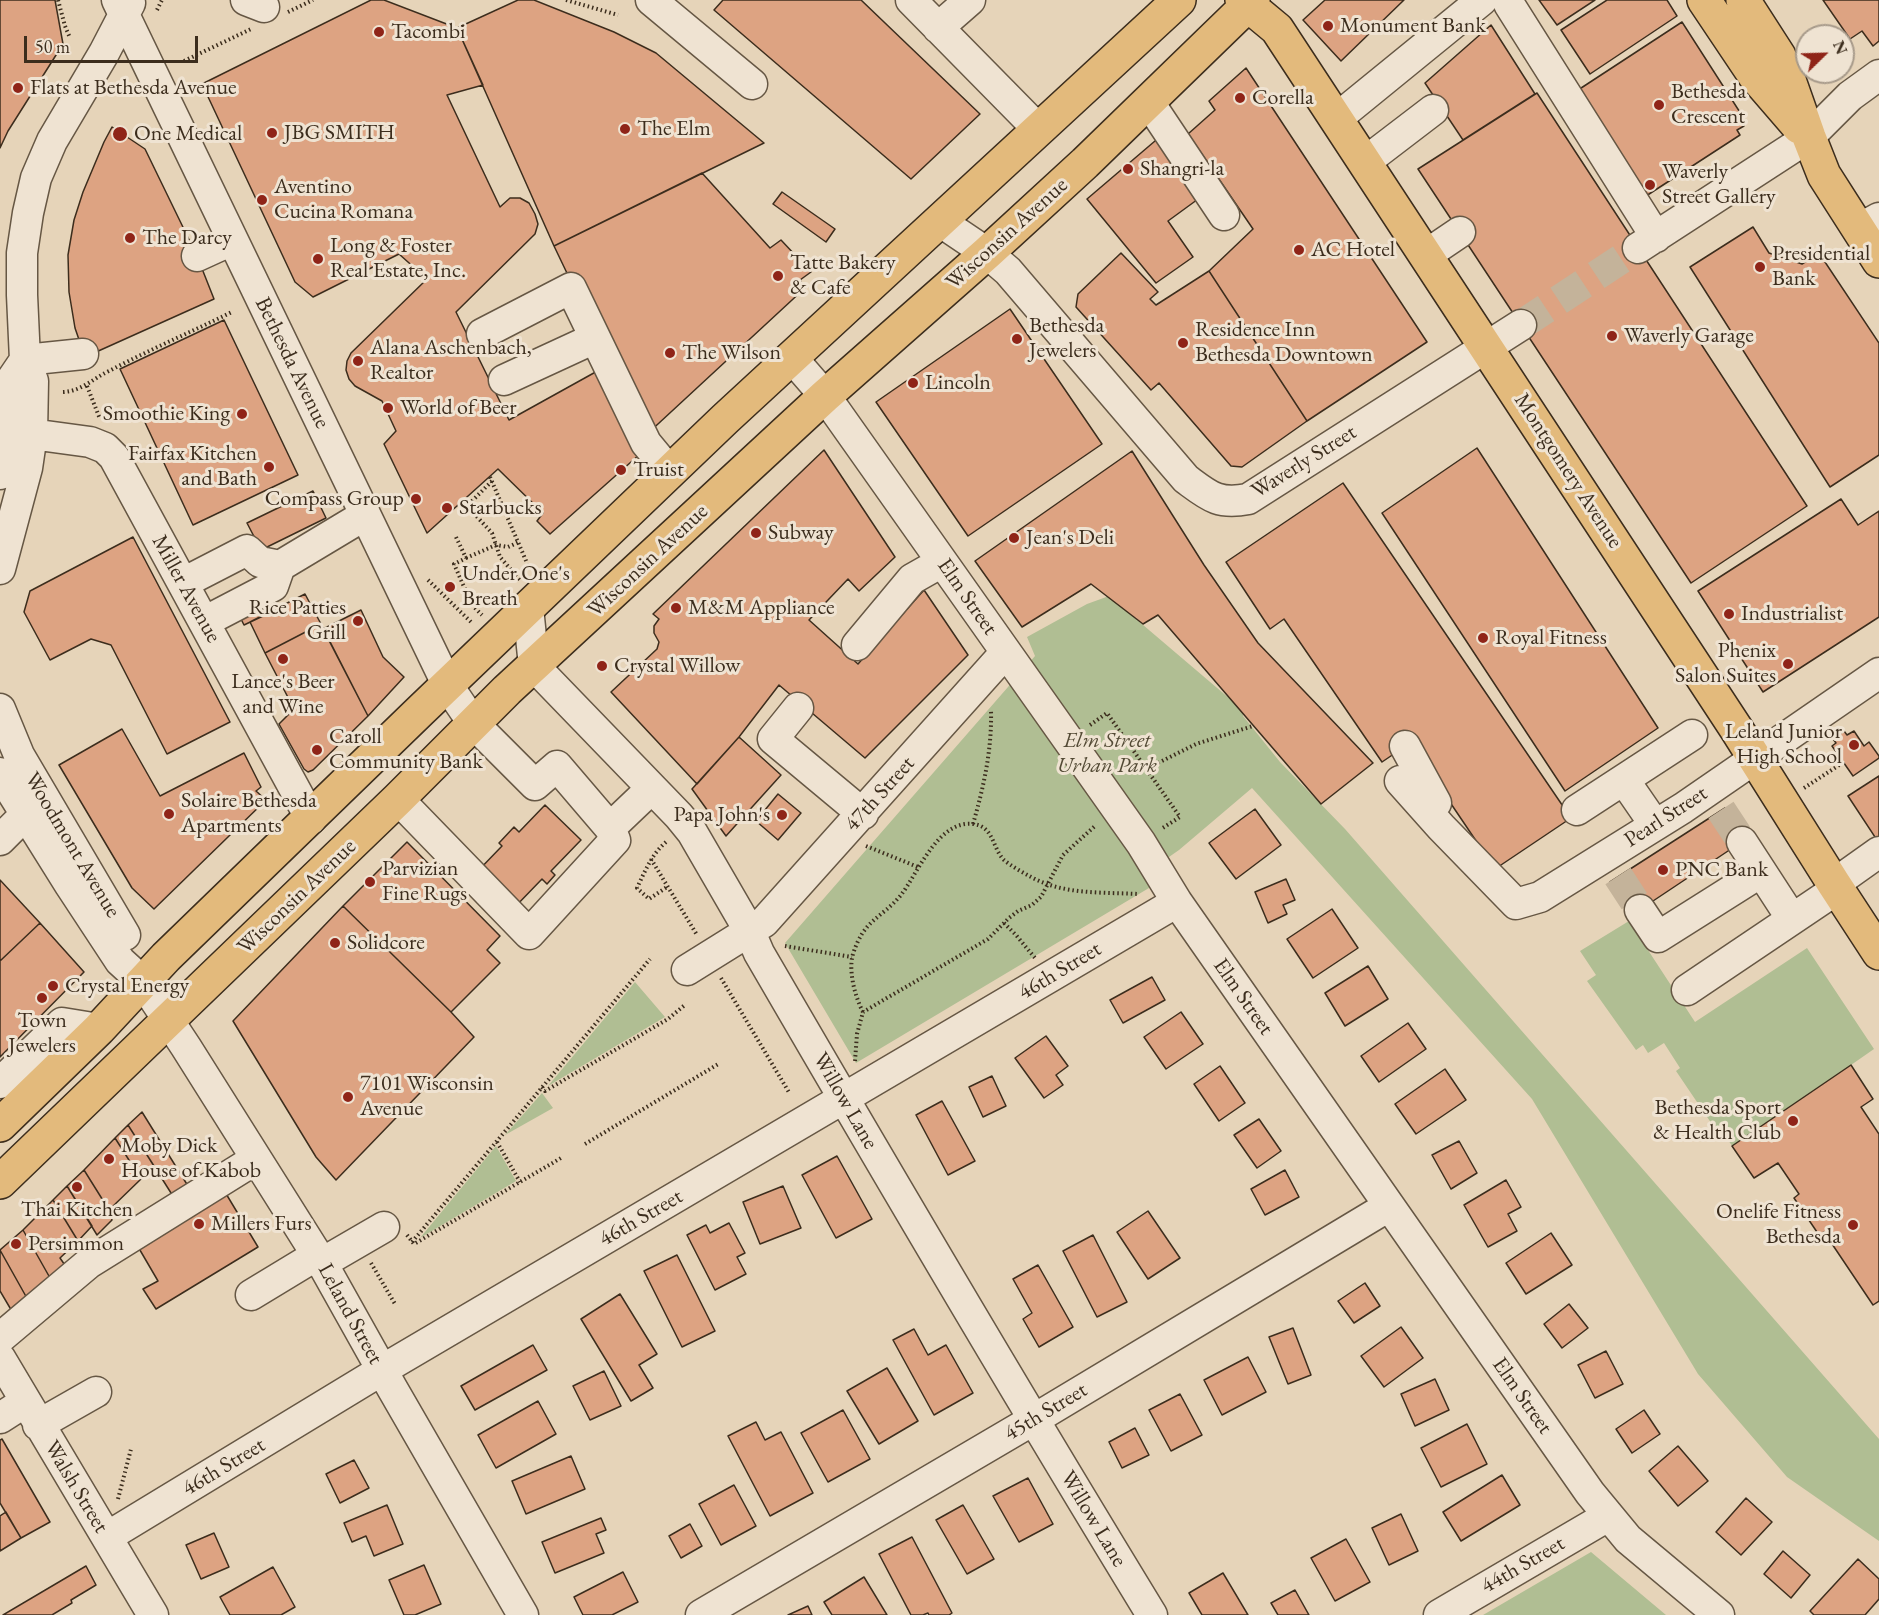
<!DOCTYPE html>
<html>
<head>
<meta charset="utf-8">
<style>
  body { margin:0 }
  #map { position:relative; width:1879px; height:1615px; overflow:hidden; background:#e6d4b9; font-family:"EB Garamond",serif }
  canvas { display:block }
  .north { position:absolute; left:1795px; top:24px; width:60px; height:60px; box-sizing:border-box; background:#efe3d2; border:2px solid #a79a8a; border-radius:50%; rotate:67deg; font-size:16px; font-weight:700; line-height:24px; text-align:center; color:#3c2d1d }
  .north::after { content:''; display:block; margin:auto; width:21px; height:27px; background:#8f2418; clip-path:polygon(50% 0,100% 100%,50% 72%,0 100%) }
  .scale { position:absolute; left:24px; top:36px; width:174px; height:27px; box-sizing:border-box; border:3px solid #3c2d1d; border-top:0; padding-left:8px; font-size:18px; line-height:21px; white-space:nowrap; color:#3c2d1d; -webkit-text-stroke:4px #efe3d2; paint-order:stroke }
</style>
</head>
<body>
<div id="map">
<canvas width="1879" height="1615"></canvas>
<div class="north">N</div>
<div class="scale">50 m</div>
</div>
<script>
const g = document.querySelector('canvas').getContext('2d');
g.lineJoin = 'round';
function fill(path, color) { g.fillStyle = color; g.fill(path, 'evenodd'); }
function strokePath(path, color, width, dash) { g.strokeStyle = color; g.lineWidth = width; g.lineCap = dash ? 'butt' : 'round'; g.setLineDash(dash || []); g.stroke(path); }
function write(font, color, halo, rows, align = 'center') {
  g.font = font + ' "EB Garamond",serif'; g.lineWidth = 6; g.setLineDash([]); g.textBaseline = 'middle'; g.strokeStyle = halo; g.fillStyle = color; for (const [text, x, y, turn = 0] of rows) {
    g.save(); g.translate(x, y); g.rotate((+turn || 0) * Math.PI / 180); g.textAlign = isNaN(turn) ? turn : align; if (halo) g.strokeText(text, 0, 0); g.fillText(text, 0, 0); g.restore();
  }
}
fill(new Path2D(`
  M1109,596L1243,710V716L1280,762L1345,829L1879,1439V1541L1787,1477L1698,1374L1532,1099L1252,788L1179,850L1146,873L1154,885L856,1063L785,943L1035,656L1027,637L1087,604Z
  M1629,921L1695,1022L1807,948L1874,1049L1851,1065L1873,1099L1861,1107L1879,1134V1301L1873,1305L1824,1232L1819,1235L1794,1198L1799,1194L1778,1163L1754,1178L1726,1137L1722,1139L1676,1071L1680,1068L1664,1043L1648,1053L1643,1045L1636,1050L1587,981L1596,975L1580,951Z
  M635,982L665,1017L548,1086Z
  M542,1093L553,1108L505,1135Z
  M496,1146L516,1181L420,1238Z
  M1591,1552L1666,1615H1483Z`), '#b0be93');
const building = new Path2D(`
  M0,0H55L63,44L8,131L0,148Z
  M371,0H384L457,28L483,85L447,95L500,207L510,198H520L529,203L535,214L538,224L535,234L456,312L509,420L601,369L640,454L550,534L537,521L543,513L498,469L427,533L384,444L396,431L382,401L355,386L349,379L346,370L347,361L351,353L427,279L399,254L313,297L295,282L202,84Z
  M518,0H534L614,32L656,53L764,143L554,246L457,28Z
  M723,0H861L980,114L911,179L714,10Z
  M1325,0H1404L1341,61L1303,20Z
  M1539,0H1595L1557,25Z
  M1607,0H1667L1677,16L1590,74L1561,30Z
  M1823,0H1879V41L1873,46L1862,31L1850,39Z
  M1682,22L1743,117L1740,119L1744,126L1737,130L1740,135L1643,198L1575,92Z
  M1491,25L1535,94L1463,140L1425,83Z
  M1246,68L1427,342L1307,421L1209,271L1253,229L1188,134L1215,110L1209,101Z
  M1537,93L1807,506L1691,583L1418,169Z
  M112,127L145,149L197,256L214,299L85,357L75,328L69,292L68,255L74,220L83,192L104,142Z
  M1162,135L1205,194L1168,221L1193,257L1156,283L1087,199Z
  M702,173L770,248L781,240L811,272L800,280L805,288L645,436L554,246Z
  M782,192L835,229L826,242L773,204Z
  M1753,227L1769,253L1802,264L1819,253L1879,343V455L1830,487L1690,267Z
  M1121,253L1158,292L1150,299L1156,305L1209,271L1307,421L1242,467L1231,466L1159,383L1151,390L1076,307L1078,294Z
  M1010,309L1102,444L968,536L876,402Z
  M224,320L298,475L193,525L120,369Z
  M1477,448L1658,728L1565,791L1382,513Z
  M824,450L895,557L859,591L848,579L809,620L858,664L924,590L968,655L865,758L779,685L739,737L697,784L611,692L657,649L659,642L654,633V626L659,619L653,614Z
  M1132,451L1204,565L1258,643L1373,763L1321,804L1158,615L1143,624L1091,584L1022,627L975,561Z
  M1343,483L1571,818L1495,869L1410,743L1382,762L1284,619L1270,629L1226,562Z
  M313,491L326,518L261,550L247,523Z
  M1841,499L1858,525L1879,511V617L1763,692L1698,591Z
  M133,537L230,722L167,754L111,645L91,639L50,660L24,612L30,591Z
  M251,591L263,616L244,625L232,601Z
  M305,594L321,624L265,653L250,622Z
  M361,610L383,657L404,677L368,716L323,629Z
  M321,624L368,716L313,770L308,772L304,769L279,724L294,709L265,653Z
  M122,729L160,796L244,753L261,787L256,791L266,800L154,909L132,888L59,765Z
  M1844,731L1847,735L1854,731L1864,746L1869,742L1879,756V758L1853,776L1832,746L1836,743L1833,739Z
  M739,737L781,775L726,836L692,789Z
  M1879,776V843L1848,796Z
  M778,794L801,813L778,840L756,821Z
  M545,805L581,840L551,871L555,875L547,884L542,879L512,910L475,874L502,846L499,843L514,827L519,832Z
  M1725,808L1746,839L1632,915L1610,882Z
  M1255,809L1281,845L1236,879L1209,843Z
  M407,842L500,936L487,950L500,963L451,1012L343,906Z
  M1286,879L1295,900L1283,905L1287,914L1268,923L1255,892Z
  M0,880L40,923L0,961Z
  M343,906L451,1012L474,1037L336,1180L316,1157L233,1021Z
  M1332,909L1358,948L1313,978L1287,939Z
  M40,923L84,972L0,1057V961Z
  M1368,966L1388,999L1345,1026L1325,993Z
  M1152,977L1165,1000L1123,1023L1110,1000Z
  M1181,1012L1203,1044L1166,1069L1144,1037Z
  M1408,1023L1426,1049L1379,1082L1361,1056Z
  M1046,1036L1068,1066L1056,1075L1063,1085L1044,1098L1015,1058Z
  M1851,1065L1873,1099L1861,1107L1879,1134V1301L1873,1305L1824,1232L1819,1235L1794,1198L1799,1194L1778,1163L1754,1178L1732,1146Z
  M1220,1066L1245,1103L1219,1121L1194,1084Z
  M1445,1069L1466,1100L1416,1134L1395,1104Z
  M992,1076L1006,1106L983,1117L969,1087Z
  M942,1101L975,1161L948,1175L916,1115Z
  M142,1112L193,1194L178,1204L128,1125Z
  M1259,1119L1281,1151L1257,1168L1234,1135Z
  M128,1125L154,1166L141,1179L115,1138Z
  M115,1138L141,1179L109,1210L84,1170Z
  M1459,1141L1477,1173L1451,1189L1432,1155Z
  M837,1156L872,1219L836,1238L802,1175Z
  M84,1170L109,1210L112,1220L97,1235L67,1186Z
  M1285,1170L1299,1197L1265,1215L1251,1189Z
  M1506,1180L1521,1207L1508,1214L1517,1231L1488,1247L1464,1205Z
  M67,1186L92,1226L78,1241L53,1200Z
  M783,1186L801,1228L760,1244L743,1202Z
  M225,1192L258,1247L156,1309L143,1289L158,1281L137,1245Z
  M53,1200L78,1241L60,1258L69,1271L54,1285L23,1230Z
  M1148,1211L1180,1258L1148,1279L1117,1232Z
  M729,1223L745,1253L737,1257L746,1274L715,1290L687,1235L706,1225L710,1233Z
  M23,1230L54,1285L28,1300L0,1250Z
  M1551,1233L1572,1265L1526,1294L1506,1263Z
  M1093,1235L1127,1302L1097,1317L1063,1251Z
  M0,1250L28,1300L13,1313L0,1291Z
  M677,1255L715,1331L682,1347L644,1271Z
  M1038,1265L1073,1327L1039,1347L1023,1319L1032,1313L1013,1279Z
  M1365,1283L1380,1306L1354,1323L1338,1301Z
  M620,1294L657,1354L639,1365L653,1388L631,1401L581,1319Z
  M1569,1304L1588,1328L1562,1348L1544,1324Z
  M1401,1327L1423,1358L1384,1387L1361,1356Z
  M1293,1328L1311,1375L1288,1384L1269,1337Z
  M914,1329L928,1355L946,1345L973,1393L934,1415L893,1340Z
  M533,1345L547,1370L475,1410L461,1386Z
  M1606,1351L1623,1384L1595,1398L1578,1365Z
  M1248,1357L1266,1392L1222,1415L1204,1380Z
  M887,1368L918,1421L879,1444L847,1391Z
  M604,1371L621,1406L590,1420L573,1386Z
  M1435,1379L1449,1410L1415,1426L1401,1394Z
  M1180,1394L1202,1435L1171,1451L1149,1410Z
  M538,1401L556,1434L496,1468L478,1435Z
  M843,1410L870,1459L828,1482L801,1433Z
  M1644,1410L1660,1434L1632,1453L1616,1429Z
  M756,1422L765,1440L781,1432L813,1493L770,1516L728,1436Z
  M1467,1424L1487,1464L1441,1487L1421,1448Z
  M1135,1428L1149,1455L1122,1468L1109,1442Z
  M2,1439L50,1522L21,1538L0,1503V1440Z
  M1678,1446L1708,1481L1678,1506L1649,1471Z
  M571,1456L585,1489L526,1514L512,1481Z
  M354,1460L369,1488L340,1503L326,1474Z
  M1502,1475L1520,1505L1461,1541L1443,1512Z
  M1028,1478L1053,1524L1019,1542L993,1496Z
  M734,1485L756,1526L721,1545L699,1504Z
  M1746,1498L1772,1522L1741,1555L1716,1532Z
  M387,1505L403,1544L374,1556L366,1536L352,1542L344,1523Z
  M963,1505L994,1559L967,1574L936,1520Z
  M6,1512L21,1538L0,1551V1516Z
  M1401,1514L1418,1551L1389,1565L1372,1528Z
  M601,1518L606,1530L596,1534L604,1553L555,1573L542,1542Z
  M690,1524L702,1546L681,1558L669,1536Z
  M214,1533L229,1567L201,1579L186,1545Z
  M912,1537L952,1613L949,1615H929L928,1613L923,1615H911L879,1554Z
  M1346,1539L1370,1582L1335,1601L1311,1558Z
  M1783,1551L1810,1575L1791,1598L1764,1574Z
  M1858,1559L1879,1579V1599L1865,1615H1814L1810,1611Z
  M424,1565L441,1604L415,1615H404L389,1580Z
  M86,1566L96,1585L71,1600L72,1603L52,1615H3Z
  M273,1567L295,1607L281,1615H230L220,1597Z
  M623,1572L638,1602L612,1615H583L574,1597Z
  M1223,1573L1248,1615H1202L1189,1593Z
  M864,1577L887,1615H832L824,1602Z
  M1295,1590L1309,1615H1278L1271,1603Z
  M808,1606L812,1615H788Z`);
fill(building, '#dda382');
strokePath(building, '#3c2d1d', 1.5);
strokePath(new Path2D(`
  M1521,325L1638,248
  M1721,810L1742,842
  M1618,876L1640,910`), '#c4b39a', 30, [30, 15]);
const minor = new Path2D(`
  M117,0L448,686L473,723L535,785L557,766L610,828L615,840L529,934L398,799
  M246,0L264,7
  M651,0L752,84
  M911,0L1038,129
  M1509,4L1656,237
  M938,28L970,0
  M1148,101L1224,215
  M1336,119L1482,0
  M1365,162L1433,110
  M941,222L987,253L1008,271L1186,479C1209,496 1218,505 1248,499L1521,325
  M1859,229L1879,218
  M1638,248L1809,137L1850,96L1879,75
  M1426,255L1460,232
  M197,256L232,240
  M482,334L571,288L646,443L670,472
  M792,358L825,396L1141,843L1177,902L1590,1493L1628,1539L1719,1615
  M25,360L83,354
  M504,380L595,338
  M9,431L90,442L105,448L114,457L311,819
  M0,474L3,467L9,431L10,382L25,360
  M0,569L27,468L32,434L33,381L25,360L22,295V253L28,213L36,178L52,141L104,53L130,3
  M183,583L247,550L260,562L280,566L365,515
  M528,608L534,666L679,816L692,832L750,932L759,953C888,1175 1018,1396 1152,1615
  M204,622L273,586L280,566
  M857,645L912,579L942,562
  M798,708L773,739L863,814
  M0,709L19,755L125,935
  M1405,746L1436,803
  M0,773L70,885L120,961L143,982L186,1047L322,1263L392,1388L523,1615
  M1624,780L1655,825
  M1400,781L1441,827L1516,904L1540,897L1683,808L1879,673
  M1577,810L1692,735
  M610,828L651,789
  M0,840L26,814
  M1742,842L1792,919
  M1834,884L1879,852
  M1640,910L1658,937L1761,872
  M687,970L764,922L1006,652
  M1687,990L1837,889
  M0,1083L62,1023L99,1029
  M322,1263L384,1227
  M251,1295L317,1255
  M0,1338L89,1263L256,1159
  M0,1358L153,1615
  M0,1418L25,1402
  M38,1425L96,1392
  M107,1537L382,1370L1177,902
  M701,1615L1033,1420L1389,1206
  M1439,1615L1608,1516`);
const major = new Path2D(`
  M1242,0L1277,29L1737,730L1834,884L1879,953
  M1704,0L1755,76L1799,127
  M1743,0L1779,56L1790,83L1809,137L1824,175L1879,261
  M0,1125L99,1029L166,957L420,711L725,419L1179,0
  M0,1182L398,799L507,690L825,396L987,253L1085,163L1253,0`);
strokePath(minor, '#665744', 33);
strokePath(major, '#3c2d1d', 36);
strokePath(new Path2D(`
  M58,0L65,26L70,38
  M566,0L618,15
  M157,10L162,0
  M288,12L313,0
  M184,61L251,29
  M87,386L100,419
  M63,392C82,391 92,379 109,371C149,350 191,332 232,312
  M490,477L530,570
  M492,481L467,506L492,533L500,557L520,580
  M456,537L466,558L454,564L472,605L482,615
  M466,558L496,545L508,547L519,542
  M428,580L472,623
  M1090,725L1107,713L1180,817L1161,829
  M1146,769L1196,744L1253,726
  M1804,788L1844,762
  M973,824C984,786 992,749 991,710
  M666,842C652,854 645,871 637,888L649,899L667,887
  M866,846L918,867
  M651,859L697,935
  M1004,923L1016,935L1035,958
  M785,946L852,957
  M721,978L790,1094
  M863,1012C855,997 848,970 853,954C864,919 881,919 901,895C918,873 938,820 973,824C994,826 992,848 1004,860C1011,866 1022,872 1031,877C1064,895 1102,892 1138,894
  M855,1061L857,1034L863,1012L988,939L1009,918L1018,911L1032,905L1041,897L1063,855L1096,825
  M542,1087L545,1091L668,1019L686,1004
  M497,1142L520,1182
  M585,1144L720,1063
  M407,1235L414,1244L561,1158
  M412,1242L650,959
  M371,1263L395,1304
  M118,1499L131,1449`), '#3c2d1d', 4, [1.5, 3]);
strokePath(minor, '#efe3d2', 30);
strokePath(major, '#e3ba7c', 33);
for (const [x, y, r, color] of [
  [1328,26,6,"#8f2418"],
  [379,32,6,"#8f2418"],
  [18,88,6,"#8f2418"],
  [1240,98,6,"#8f2418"],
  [1659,105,6,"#8f2418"],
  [625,129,6,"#8f2418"],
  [272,133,6,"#8f2418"],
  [120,134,8,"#8f2418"],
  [1128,169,6,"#8f2418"],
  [1650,185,6,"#8f2418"],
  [262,200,6,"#8f2418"],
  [130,238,6,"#8f2418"],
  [1299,250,6,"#8f2418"],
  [318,259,6,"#8f2418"],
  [1760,267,6,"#8f2418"],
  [778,276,6,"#8f2418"],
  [1612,336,6,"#8f2418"],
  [1017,339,6,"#8f2418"],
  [1183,343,6,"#8f2418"],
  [670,353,6,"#8f2418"],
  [358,361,6,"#8f2418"],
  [913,383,6,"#8f2418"],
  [388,408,6,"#8f2418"],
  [242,414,6,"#8f2418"],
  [269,467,6,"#8f2418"],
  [621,470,6,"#8f2418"],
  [416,499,6,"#8f2418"],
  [447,508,6,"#8f2418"],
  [756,533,6,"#8f2418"],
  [1014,538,6,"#8f2418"],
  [450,587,6,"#8f2418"],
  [676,608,6,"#8f2418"],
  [1729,614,6,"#8f2418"],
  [358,621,6,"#8f2418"],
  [1483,638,6,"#8f2418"],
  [283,659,6,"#8f2418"],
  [1788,664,6,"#8f2418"],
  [602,666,6,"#8f2418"],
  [1854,745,6,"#8f2418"],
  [317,750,6,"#8f2418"],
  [169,814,6,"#8f2418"],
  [782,815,6,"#8f2418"],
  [1663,870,6,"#8f2418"],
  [370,882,6,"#8f2418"],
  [335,943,6,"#8f2418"],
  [53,986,6,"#8f2418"],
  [42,998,6,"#8f2418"],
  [348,1097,6,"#8f2418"],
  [1793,1121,6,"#8f2418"],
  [109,1159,6,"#8f2418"],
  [77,1187,6,"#8f2418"],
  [199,1224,6,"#8f2418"],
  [1853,1225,6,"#8f2418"],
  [16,1244,6,"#8f2418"]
]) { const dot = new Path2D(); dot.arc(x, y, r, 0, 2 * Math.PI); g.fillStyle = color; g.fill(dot); strokePath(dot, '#efe3d2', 2); }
write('22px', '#3c2d1d', '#efe3d2', [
  ["Monument Bank",1340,26],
  ["Tacombi",391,32],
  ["Flats at Bethesda Avenue",30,88],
  ["Bethesda",1671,92],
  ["Crescent",1671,117],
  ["Corella",1252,98],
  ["The Elm",637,129],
  ["JBG SMITH",284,133],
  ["One Medical",134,134],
  ["Shangri-la",1140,169],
  ["Waverly",1662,172],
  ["Street Gallery",1662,197],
  ["Aventino",274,187],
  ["Cucina Romana",274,212],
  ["The Darcy",142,238],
  ["Long & Foster",330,246],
  ["Real Estate, Inc.",330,271],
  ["AC Hotel",1311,250],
  ["Presidential",1772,254],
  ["Bank",1772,279],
  ["Tatte Bakery",790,263],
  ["& Cafe",790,288],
  ["Bethesda",1029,326],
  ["Jewelers",1029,351],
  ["Residence Inn",1195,330],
  ["Bethesda Downtown",1195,355],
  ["Waverly Garage",1624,336],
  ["Alana Aschenbach,",370,348],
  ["Realtor",370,373],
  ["The Wilson",682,353],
  ["Lincoln",925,383],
  ["World of Beer",400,408],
  ["Smoothie King",230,414,"right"],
  ["Fairfax Kitchen",257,454,"right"],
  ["and Bath",257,479,"right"],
  ["Truist",633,470],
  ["Compass Group",404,499,"right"],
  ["Starbucks",459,508],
  ["Subway",768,533],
  ["Jean's Deli",1026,538],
  ["Under One's",462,574],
  ["Breath",462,599],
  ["Rice Patties",346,608,"right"],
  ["Grill",346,633,"right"],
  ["M&M Appliance",688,608],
  ["Industrialist",1741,614],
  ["Royal Fitness",1495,638],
  ["Phenix",1776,651,"right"],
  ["Salon Suites",1776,676,"right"],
  ["Crystal Willow",614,666],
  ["Lance's Beer",283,682,"center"],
  ["and Wine",283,707,"center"],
  ["Leland Junior",1842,732,"right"],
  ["High School",1842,757,"right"],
  ["Caroll",329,737],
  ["Community Bank",329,762],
  ["Solaire Bethesda",181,801],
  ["Apartments",181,826],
  ["Papa John's",770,815,"right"],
  ["Parvizian",382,869],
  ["Fine Rugs",382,894],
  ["PNC Bank",1675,870],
  ["Solidcore",347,943],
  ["Crystal Energy",65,986],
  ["Town",42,1021,"center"],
  ["Jewelers",42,1046,"center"],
  ["7101 Wisconsin",360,1084],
  ["Avenue",360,1109],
  ["Bethesda Sport",1781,1108,"right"],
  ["& Health Club",1781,1133,"right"],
  ["Moby Dick",121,1146],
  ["House of Kabob",121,1171],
  ["Thai Kitchen",77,1210,"center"],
  ["Onelife Fitness",1841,1212,"right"],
  ["Bethesda",1841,1237,"right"],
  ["Millers Furs",211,1224],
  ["Persimmon",28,1244]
], 'left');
write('22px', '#3c2d1d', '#efe3d2', [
  ["Wisconsin Avenue",1007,234,-42],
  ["Bethesda Avenue",292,363,64],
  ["Waverly Street",1304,462,-32],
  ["Montgomery Avenue",1568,471,57],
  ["Wisconsin Avenue",648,561,-43],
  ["Miller Avenue",186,589,61],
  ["Elm Street",967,597,55],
  ["47th Street",880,794,-48],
  ["Pearl Street",1666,817,-33],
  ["Woodmont Avenue",72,845,59],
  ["Wisconsin Avenue",297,897,-44],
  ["46th Street",1060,971,-31],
  ["Elm Street",1243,997,55],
  ["Willow Lane",845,1101,60],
  ["46th Street",641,1218,-30],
  ["Leland Street",350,1314,61],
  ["Elm Street",1522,1396,55],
  ["45th Street",1046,1412,-31],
  ["46th Street",224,1467,-31],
  ["Walsh Street",76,1487,59],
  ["Willow Lane",1093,1519,59],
  ["44th Street",1523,1565,-30]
]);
write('italic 22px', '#534a35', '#efe3d2', [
  ["Elm Street",1107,741],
  ["Urban Park",1107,766]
]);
</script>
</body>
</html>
